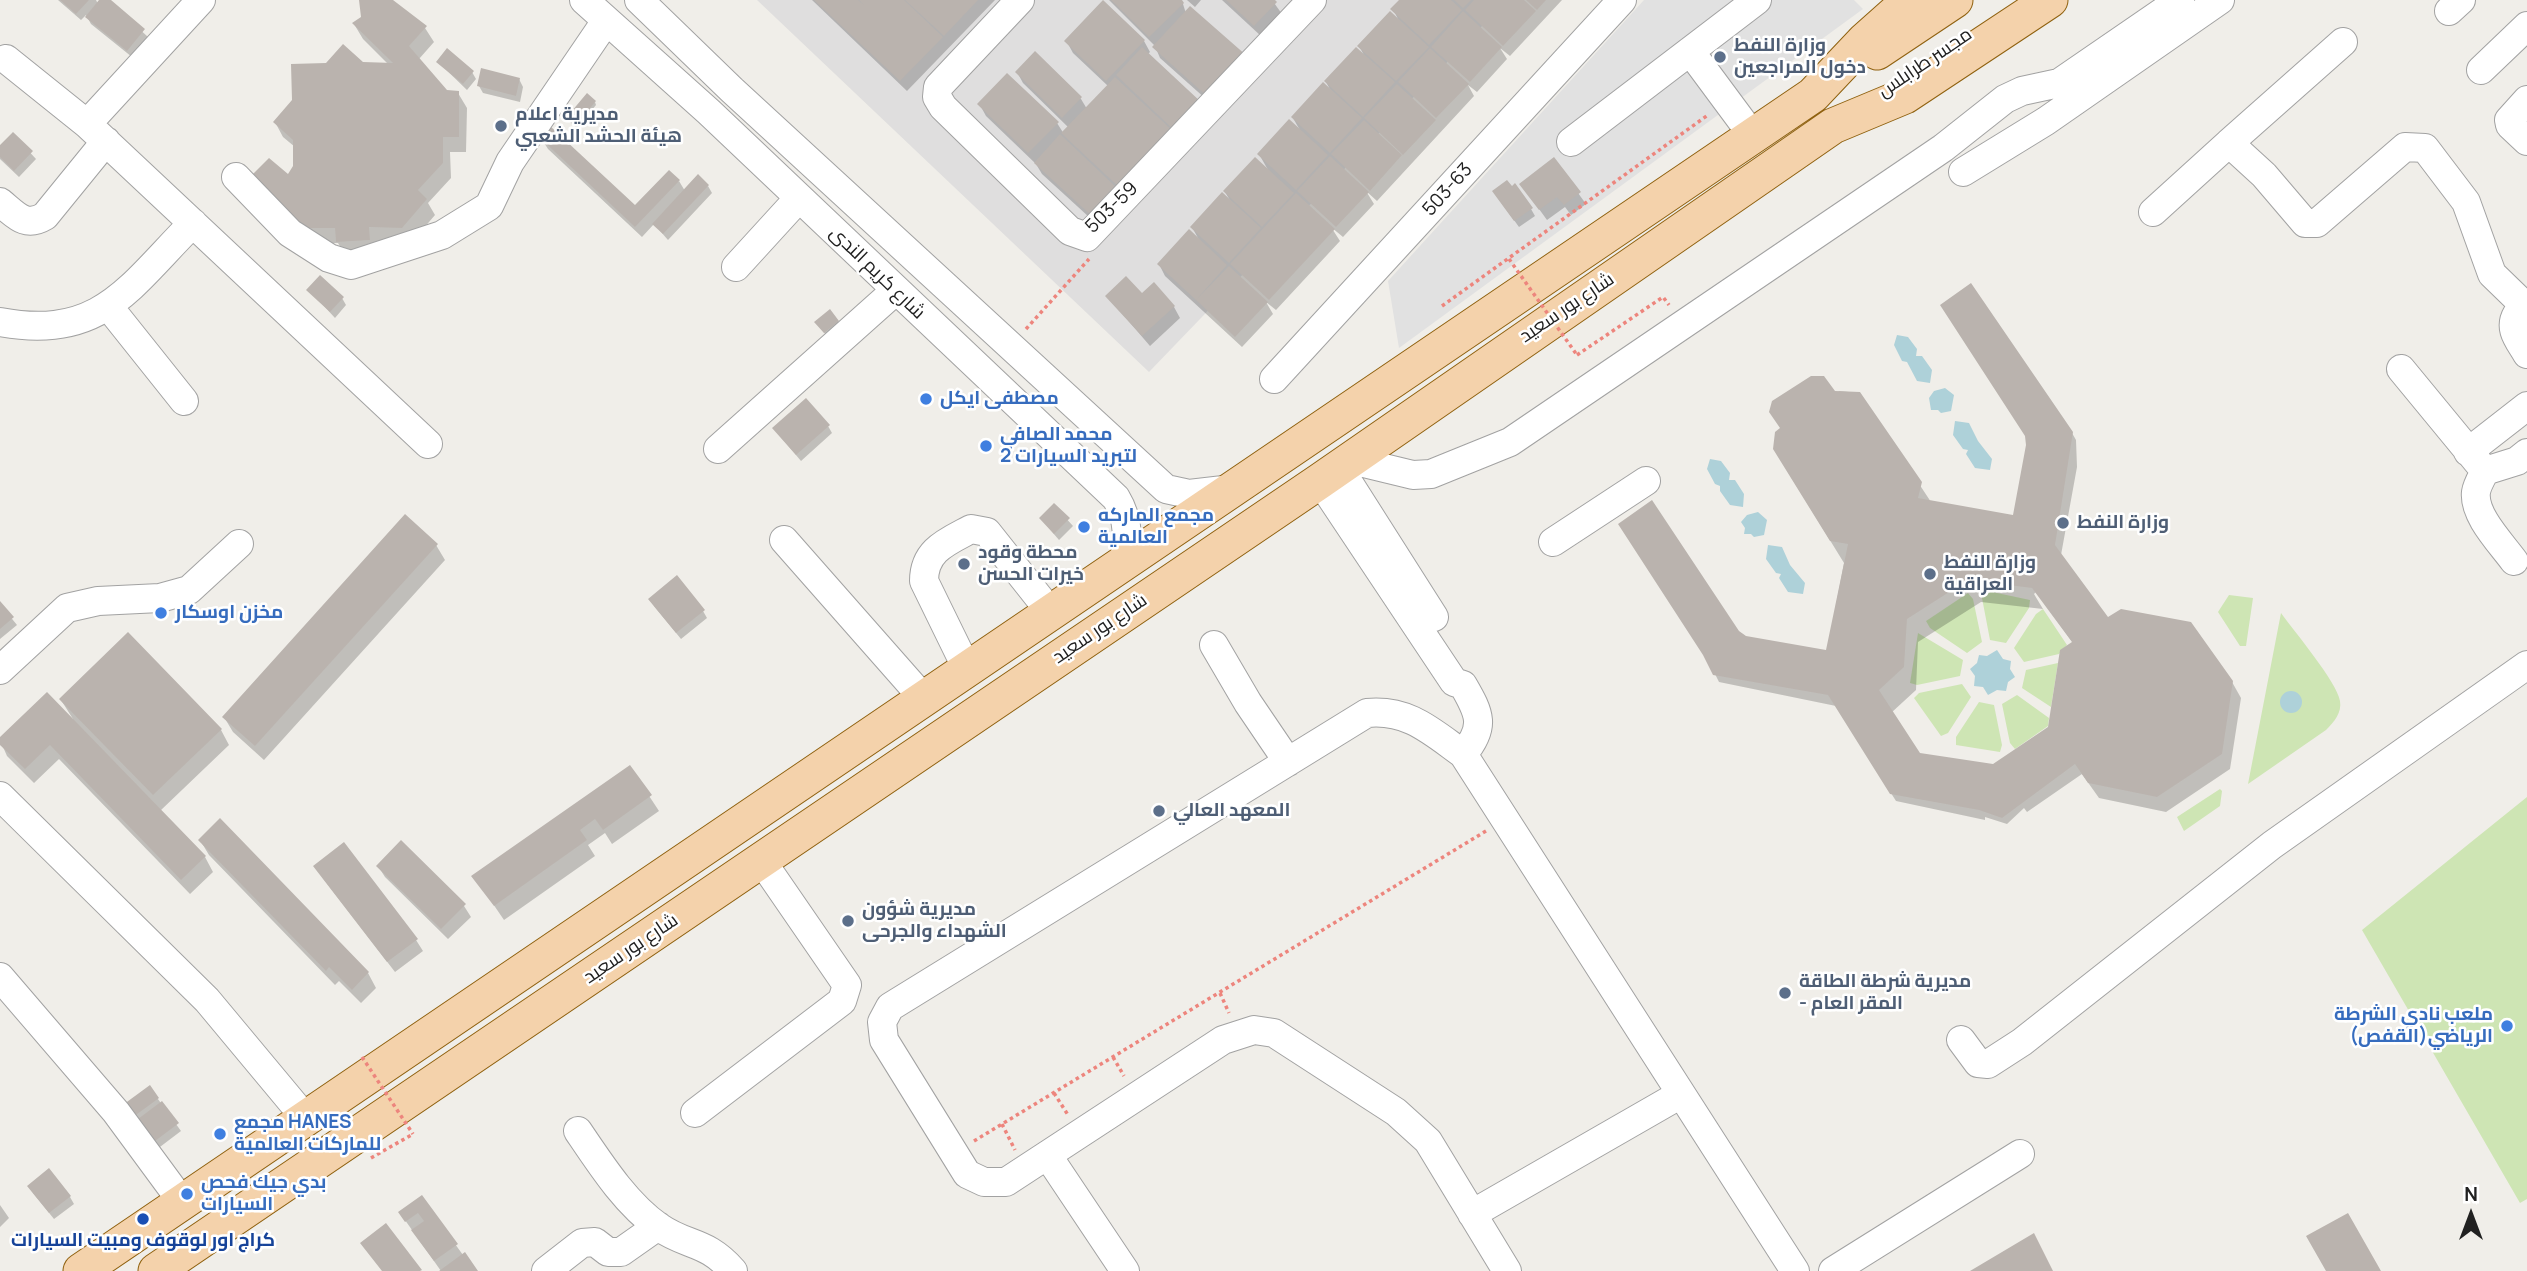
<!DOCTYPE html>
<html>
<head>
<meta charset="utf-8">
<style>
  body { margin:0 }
  #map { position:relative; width:2527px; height:1271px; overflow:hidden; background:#f0eee9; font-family:Manrope,sans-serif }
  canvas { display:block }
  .north { position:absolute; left:2436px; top:1180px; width:70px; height:70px; -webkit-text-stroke:5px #fff; paint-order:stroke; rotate:0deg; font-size:19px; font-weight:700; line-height:28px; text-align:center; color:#212121 }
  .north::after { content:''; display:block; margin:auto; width:24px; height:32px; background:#212121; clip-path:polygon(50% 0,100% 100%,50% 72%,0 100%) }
</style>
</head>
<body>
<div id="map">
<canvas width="2527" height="1271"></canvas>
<div class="north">N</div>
</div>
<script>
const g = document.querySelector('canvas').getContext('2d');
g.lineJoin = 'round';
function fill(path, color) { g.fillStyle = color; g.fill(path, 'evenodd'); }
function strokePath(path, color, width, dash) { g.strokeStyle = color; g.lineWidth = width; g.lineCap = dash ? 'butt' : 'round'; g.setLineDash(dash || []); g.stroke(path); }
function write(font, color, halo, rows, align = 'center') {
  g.font = font + ' Manrope,Cairo,sans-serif'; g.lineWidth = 5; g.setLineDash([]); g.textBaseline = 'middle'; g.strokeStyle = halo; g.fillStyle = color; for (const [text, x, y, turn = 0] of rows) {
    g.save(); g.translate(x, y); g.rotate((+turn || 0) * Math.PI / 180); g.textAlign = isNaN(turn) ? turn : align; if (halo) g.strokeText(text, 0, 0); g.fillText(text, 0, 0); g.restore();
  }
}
fill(new Path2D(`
  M757,0H1507L1149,372Z`), '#dfdede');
fill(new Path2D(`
  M1983,590L2030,600L2029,608L2006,643L1990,640L1982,598Z
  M1968,593L1973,599L1982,642L1967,653L1930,628L1926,621Z
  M2229,595L2253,598L2246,646H2240L2218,612Z
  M2043,609L2067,645L2059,654L2024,662L2014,648L2036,614Z
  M2281,613C2294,631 2337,682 2340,701C2342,713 2334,722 2326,730L2248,784Z
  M1918,633L1963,660L1960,676L1917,685L1910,683Z
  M2058,663L2051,707L2022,688L2026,670Z
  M1962,684L1971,697L1948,733L1941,736L1914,698L1919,693Z
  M2017,695L2049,718L2048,726L2015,749L2010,743L2002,704Z
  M1979,702L1994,705L2002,745L2000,752L1956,745V737Z
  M2220,789L2222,791L2220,806L2184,831L2177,817Z
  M2527,797V1199L2520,1203L2362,930Z`), '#cee5b4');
fill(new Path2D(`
  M1644,0H1854L1863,9L1399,348L1388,281Z`), '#e1e1e1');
fill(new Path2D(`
  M1897,335L1908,337L1917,349L1916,356H1922L1932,370L1930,383L1917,381L1907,362L1902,361L1894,345Z
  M1945,388L1954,395L1951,411L1941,413L1938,410H1931L1929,398L1934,391Z
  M1955,421L1969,423L1978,441L1992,459L1990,470L1975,468L1966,454L1968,450L1963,449L1953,435Z
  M1710,459L1721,461L1730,473L1729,480H1735L1744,494L1743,507L1730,505L1720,491V486L1715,484L1707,469Z
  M1758,512L1767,520L1764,535L1754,537L1751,534H1744L1745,528L1741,522L1747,515Z
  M1768,545L1782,547L1790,565L1805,583L1803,594L1788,592L1779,578L1781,574L1776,573L1766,559Z
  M1997,650L2003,659L2011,661L2010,669L2015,677L2008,682L2006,691L1997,690L1988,695L1983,687L1974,686L1975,676L1970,669L1977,663L1979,655L1987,656Z
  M2280 702a11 11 0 1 1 22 0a11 11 0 1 1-22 0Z`), '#aed1d9');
fill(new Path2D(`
  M58,0H96L98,4L101,0H108L148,37L132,57L91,24L86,15L81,20Z
  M812,0H995L907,91Z
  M1109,0H1179L1183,4L1216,108L1160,58L1155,46Z
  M1187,0H1201L1195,7Z
  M1222,0H1272L1282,14L1261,36Z
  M1401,0H1562L1510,56L1500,48L1507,59L1477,92L1468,85L1474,96L1377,201L1366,191L1374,204L1343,237L1331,227L1340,241L1276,310L1266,302L1273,314L1242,347L1165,276L1159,264L1199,240L1192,227L1231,202L1225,192L1268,170L1259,154L1301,132L1293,118L1332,93L1326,82L1365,57L1359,46L1399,21L1393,9Z
  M354,24L425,28L434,42L419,59L447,92L458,93L467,108L466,152H450L451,178L428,203L435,215L411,243L377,242V255L346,257L338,243H314L259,194L288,177L295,167V147L283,137L275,122L363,64L389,65L363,39Z
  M1144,41L1150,52L1147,55L1201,104L1101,228L1042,174L1036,164L986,116L980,105L1057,123L1064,134L1069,128L1023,83L1017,72L1035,53L1081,99L1087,109L1108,86L1073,53L1067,42Z
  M438,62L472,72L476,79L467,90Z
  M519,79L523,87L520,102L483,93L479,86Z
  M595,102L596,105L577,128L569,121L568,118Z
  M13,134L36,159L19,177L0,159V147Z
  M541,138L635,207L679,181L685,191L708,186L712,193L668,240L654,224L642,237L548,149Z
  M1554,160L1586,204L1571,215L1565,207L1547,220L1521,184Z
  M1498,198L1531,209L1535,216L1519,227Z
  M309,290L342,298L346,305L335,318Z
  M1107,296H1141L1174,307L1180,318L1150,346Z
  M838,322L839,324L826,335L818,325Z
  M1839,391L1859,393L1931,502L2012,517L2072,433L2076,440L2077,467L2061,555L2108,620L2232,682L2241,698L2230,769L2166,812L2099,798L2082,774L2027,812L2024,808L2007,824L1985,817V820L1896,801L1836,706L1719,682L1715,674L1738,633L1745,638L1827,652L1844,563L1788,472ZM2036,592L2073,643L2050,728L1999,771L1919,755L1891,713L1916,690L1918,642L1981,602L2043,609L2034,594Z
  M828,426L832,433L801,461L774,429Z
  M1054,505L1073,526L1059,540L1041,519Z
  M436,545L445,560L264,760L233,732L224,717Z
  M0,604L17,625L0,639Z
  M654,606L703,611L707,618L681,639Z
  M61,700L221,730L229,745L160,811L205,857L213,872L190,894L59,759L34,783L7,756L0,740L73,719Z
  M630,767L659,811L612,844L605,833L588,845L595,856L504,920L474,876Z
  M200,840L368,973L376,988L361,1003L339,981L335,985L209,855Z
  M378,866L464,906L471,917L448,939L385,877Z
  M322,877L416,940L423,951L395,972Z
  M150,1088L181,1131L152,1153L123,1108Z
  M33,1193L70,1197L74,1204L54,1219Z
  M421,1197L463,1255L476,1271H441L400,1213Z
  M0,1205L9,1218L0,1227Z`), '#0003');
fill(new Path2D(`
  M60,0H89L76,14Z
  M99,0H111L145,29L127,51L85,17Z
  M359,0H393L427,26L409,46L447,90L459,91V137H443V163L418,190L427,199L402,228L369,227L370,240L336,242L335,228H304L248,179L269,158L288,174L293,166V140L273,122L292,100L291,64L326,63L343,44L363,62L393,63L352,23L361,17Z
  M814,0H858L864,5L859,0H904L943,37L900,81Z
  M905,0H978L944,36Z
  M1103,0L1145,40L1106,81L1064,41Z
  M1111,0H1182L1184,3L1149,37Z
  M1226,0H1275L1277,2L1254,26Z
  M1399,0H1451L1462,10L1429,45L1390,9Z
  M1454,0H1471L1463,8Z
  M1474,0H1524L1536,11L1503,46L1465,10Z
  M1526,0H1546L1537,10Z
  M1190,6L1247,56L1209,98L1152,47Z
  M1390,11L1429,47L1396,81L1357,46Z
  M1463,11L1502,47L1470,82L1431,47Z
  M1142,47L1202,103L1175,131L1116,75Z
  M1356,47L1395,82L1363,117L1324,81Z
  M447,48L474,71L463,84L436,62Z
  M1430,48L1469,84L1436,118L1398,82Z
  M1035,51L1082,97L1062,118L1015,72Z
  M481,68L520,78L516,96L477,86Z
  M1007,73L1059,122L1028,153L977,104Z
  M1115,77L1175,133L1121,189L1061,133Z
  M1323,82L1362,118L1330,153L1291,117Z
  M1397,84L1436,120L1403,155L1364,118Z
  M587,93L596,101L575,126L566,118Z
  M1289,119L1328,155L1296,190L1257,154Z
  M1364,120L1402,155L1370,191L1331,154Z
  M550,126L635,205L669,170L680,180L635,227L539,137Z
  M13,132L33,151L14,171L0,157V145Z
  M1060,134L1120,191L1094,218L1034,163Z
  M1330,156L1369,192L1336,227L1297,191Z
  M1255,157L1294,193L1262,227L1223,191Z
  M1554,157L1581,192L1564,205L1557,197L1539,210L1519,184Z
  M698,174L709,185L663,234L652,224Z
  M1507,180L1512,186L1515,183L1533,208L1514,221L1492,191Z
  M1222,192L1261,228L1229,263L1190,227Z
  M1296,193L1335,229L1269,300L1230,264Z
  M1189,229L1227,265L1196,300L1157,264Z
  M1229,266L1268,302L1235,337L1196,300Z
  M320,275L344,297L330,312L306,290Z
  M1126,276L1142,293L1154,282L1175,306L1142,336L1105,296Z
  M1971,283L2073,432L2055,545L2108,617L2121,609L2191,622L2233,681L2222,754L2157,797L2088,783L2075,764L2002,818L1979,810L1890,794L1828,695L1713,675L1703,655L1618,524L1652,500L1739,631L1746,636L1826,650L1848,544L1830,541L1773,449L1775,432L1780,428L1769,412L1772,401L1811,376H1824L1835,391L1860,392L1922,482L1918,498L2013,515L2026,445L2025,436L1940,305ZM1968,580L2032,588L2072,642L2060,650L2048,727L1993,764L1920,753L1879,690L1904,667L1907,619Z
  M830,309L839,321L824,333L814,322Z
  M806,398L830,425L796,455L772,428Z
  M1054,503L1070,518L1054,534L1039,518Z
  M405,514L438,544L255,746L222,717Z
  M677,575L705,610L676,633L648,599Z
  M0,601L14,617L0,629Z
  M128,632L222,729L153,795L59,699Z
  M47,692L206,856L181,880L50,745L25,769L0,745V737Z
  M630,765L652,795L603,830L595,819L580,830L587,840L494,906L471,876Z
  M220,818L369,972L352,990L329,967L326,971L198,840Z
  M401,840L466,904L441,929L376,866Z
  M344,842L418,939L387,962L313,866Z
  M150,1085L159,1098L129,1120L120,1107Z
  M162,1101L179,1123L147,1147L130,1125Z
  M49,1168L71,1196L49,1213L27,1186Z
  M422,1195L458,1244L434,1261L411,1230L424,1221L418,1213L405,1222L398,1212Z
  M2348,1213L2381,1271H2326L2306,1236Z
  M386,1223L422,1270L420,1271H382L360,1243Z
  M2034,1233L2053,1271H1970Z
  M465,1252L478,1271H439Z`), '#bab3ae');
const minor = new Path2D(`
  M584,0L709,112L1116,498C1130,521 1128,541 1123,566
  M639,0L732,90L1166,489L1189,494L1232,489
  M1020,0L938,87L937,97L943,107L1070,231L1087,237L1312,0
  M2449,11L2461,0
  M2343,42L2229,143L2264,175L2305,223H2317L2405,147L2425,148L2466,202L2492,274L2527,308
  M1690,51L1753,136
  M6,59L87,124L428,444
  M2481,70L2527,26
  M2527,100L2509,120L2510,125L2527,141
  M87,124L201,0
  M1571,142L1757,0
  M1963,172L2046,121L2220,0
  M236,177L290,233L329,258L351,265L442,235L489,206L510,162L606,21
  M0,202C16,215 25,228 45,216L106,141
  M2153,212L2229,143
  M736,267L799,198
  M109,307L184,401
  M2527,311L2517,314C2508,329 2519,340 2527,354
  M0,322C101,341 129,287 193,223
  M2401,369L2485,471L2517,461L2527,453
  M1274,379L1622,0
  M718,449L895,291
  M2468,452L2527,406
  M1347,459L1413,475L1431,474L1510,442L1943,148L2005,99L2022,91L2059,83L2180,0
  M1338,466L1434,617
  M2485,471C2482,477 2477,485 2476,492C2473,515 2501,543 2514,561
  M1320,481L1454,682L1463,685C1480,714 1486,727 1463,754
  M784,540L925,700
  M1553,542L1646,481
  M1214,645L1248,703L1288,762
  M0,670L67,608L98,601L160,598L189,590L239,544
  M968,671L924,581C924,550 947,542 971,529L987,532L1052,614
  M0,796L207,1000L307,1120
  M0,977L116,1112L183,1203
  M1961,1040L1978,1063L1988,1064L2022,1042L2272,845L2527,665
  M695,1113L842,1001L847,985L761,860
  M578,1131C601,1165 626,1204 659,1227C688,1247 706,1240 733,1271
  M1048,1156L1125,1271
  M1472,1214L1681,1094
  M546,1271L582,1243L595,1242L608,1252H621L658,1226
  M1507,1271L1428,1141L1396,1112L1274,1033L1254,1030L1223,1040L1006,1182H984L967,1174L884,1040L882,1022L890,1007L1367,713C1408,709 1431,731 1463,754L1795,1271
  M1833,1271L2020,1154`);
const major = new Path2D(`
  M1877,52L1955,0
  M81,1271L1813,95L1865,40L1910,0
  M156,1271L1320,481L1833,126L1905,96L2050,0`);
strokePath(minor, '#a2a2a2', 30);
strokePath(major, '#8f610f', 37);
strokePath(new Path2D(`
  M1442,306L1708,115
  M1026,329L1089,259
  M1577,355L1663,297L1669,305
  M1220,993L1229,1013
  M1113,1057L1124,1076
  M1054,1093L1068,1115
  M1002,1124L1015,1150
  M974,1141L1486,831
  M371,1158L413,1134`), '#ed857d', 3.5, [3.5, 3.5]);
strokePath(minor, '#fff', 28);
strokePath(major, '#f4d2ab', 35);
strokePath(new Path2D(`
  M1509,259L1577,355
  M362,1057L413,1134`), '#ed857d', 3.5, [3.5, 3.5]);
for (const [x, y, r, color] of [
  [1720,57,7,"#5c6f8a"],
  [501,126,7,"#5c6f8a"],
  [926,399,7,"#3f7fe0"],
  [986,446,7,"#3f7fe0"],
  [2063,523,7,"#5c6f8a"],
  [1084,527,7,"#3f7fe0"],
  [964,564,7,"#5c6f8a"],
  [1930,574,7,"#5c6f8a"],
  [161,613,7,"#3f7fe0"],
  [1159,811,7,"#5c6f8a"],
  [848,921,7,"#5c6f8a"],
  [1785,993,7,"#5c6f8a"],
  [2507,1026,7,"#3f7fe0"],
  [220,1134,7,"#3f7fe0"],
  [187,1194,7,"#3f7fe0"],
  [143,1219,7,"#1a4fb4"]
]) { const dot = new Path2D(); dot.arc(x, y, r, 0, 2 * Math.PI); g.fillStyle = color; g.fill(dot); strokePath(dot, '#fff', 2.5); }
write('bold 19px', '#4e5e75', '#fff', [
  ["وزارة النفط",1734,46],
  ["دخول المراجعين",1734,68],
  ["مديرية اعلام",515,115],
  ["هيئة الحشد الشعبي",515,137],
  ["وزارة النفط",2077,523],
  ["محطة وقود",978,553],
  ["خيرات الحسن",978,575],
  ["وزارة النفط",1944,563],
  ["العراقية",1944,585],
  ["المعهد العالي",1173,811],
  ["مديرية شؤون",862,910],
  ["الشهداء والجرحى",862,932],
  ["مديرية شرطة الطاقة",1799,982],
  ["- المقر العام",1799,1004]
], 'left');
write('19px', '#212121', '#fff', [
  ["مجسر طرابلس",1925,63,-34],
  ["503-63",1448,190,-48],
  ["503-59",1112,208,-44],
  ["شارع كريم الندى",877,273,44],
  ["شارع بور سعيد",1567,308,-34],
  ["شارع بور سعيد",1100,629,-34],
  ["شارع بور سعيد",631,949,-34]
]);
write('bold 19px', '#366cbe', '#fff', [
  ["مصطفى ايكل",940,399],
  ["محمد الصافي",1000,435],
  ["لتبريد السيارات 2",1000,457],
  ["مجمع الماركه",1098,516],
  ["العالمية",1098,538],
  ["مخزن اوسكار",175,613],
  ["ملعب نادي الشرطة",2493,1015,"right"],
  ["الرياضي(القفص)",2493,1037,"right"],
  ["مجمع HANES",234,1123],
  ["للماركات العالمية",234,1145],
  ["بدي جيك فحص",201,1183],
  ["السيارات",201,1205]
], 'left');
write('bold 19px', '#164399', '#fff', [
  ["كراج اور لوقوف ومبيت السيارات",143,1241]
]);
</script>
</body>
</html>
